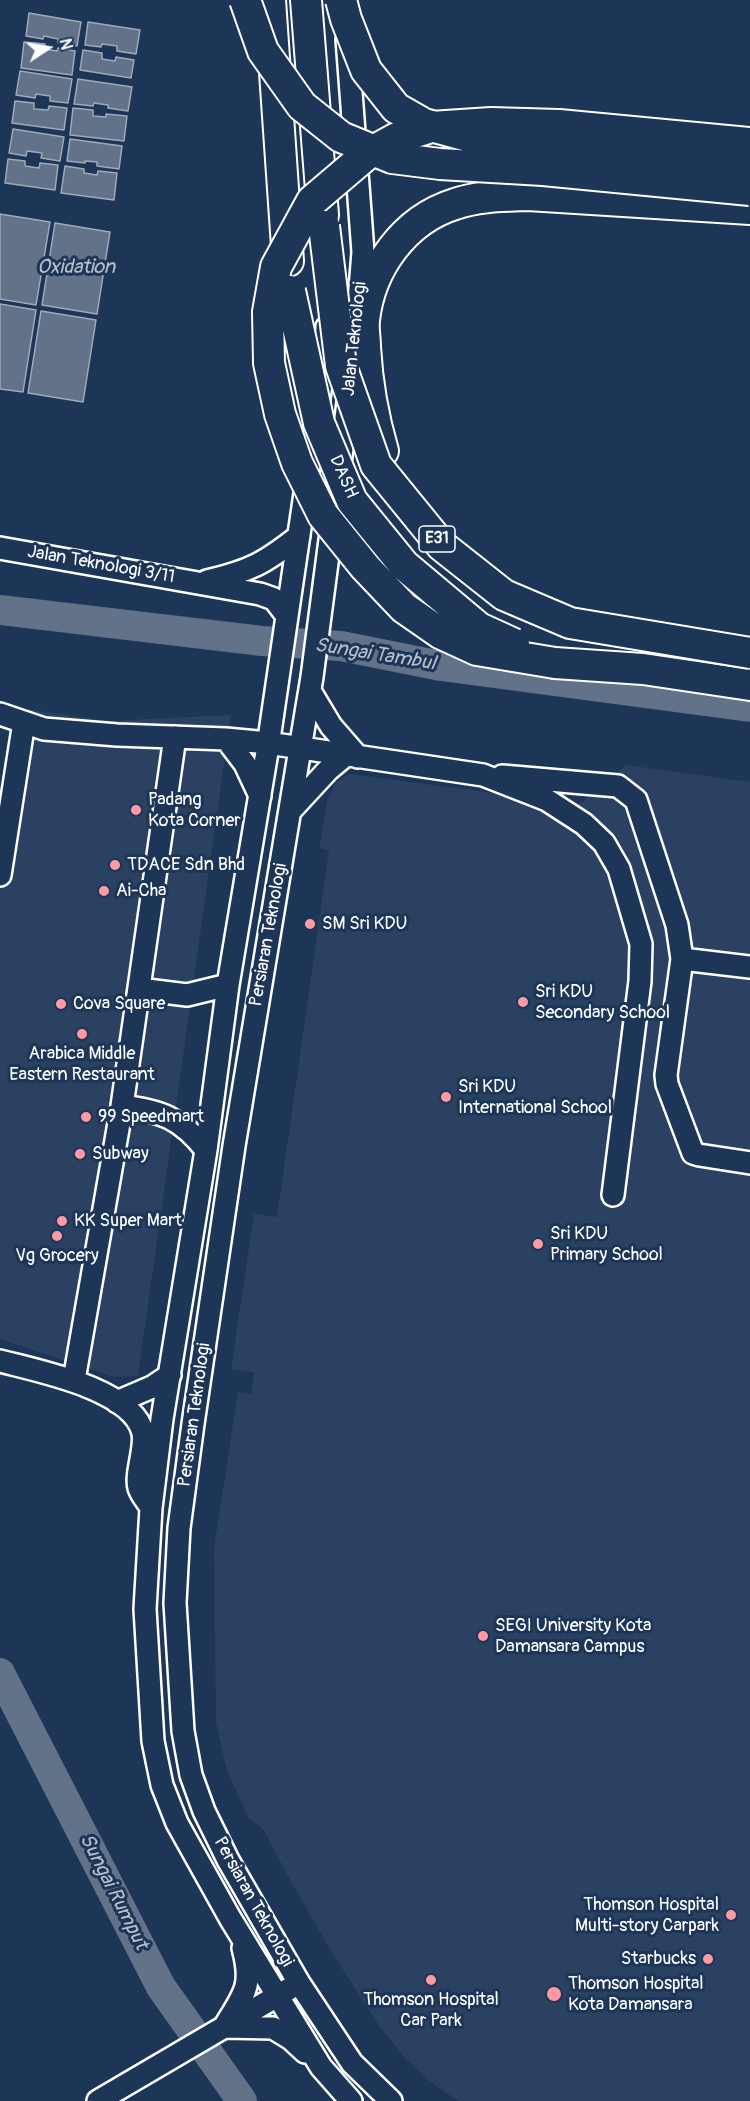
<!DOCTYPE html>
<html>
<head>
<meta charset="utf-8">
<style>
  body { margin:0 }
  #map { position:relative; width:750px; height:2101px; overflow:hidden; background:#1d3557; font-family:Pangolin,sans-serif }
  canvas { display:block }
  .north { position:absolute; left:18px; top:18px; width:60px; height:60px; -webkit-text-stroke:4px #1d3557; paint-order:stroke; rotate:78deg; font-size:16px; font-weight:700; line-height:24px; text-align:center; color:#fff }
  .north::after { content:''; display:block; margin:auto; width:21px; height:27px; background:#fff; clip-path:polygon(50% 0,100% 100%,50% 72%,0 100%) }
</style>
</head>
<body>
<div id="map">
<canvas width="750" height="2101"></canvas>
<div class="north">N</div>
</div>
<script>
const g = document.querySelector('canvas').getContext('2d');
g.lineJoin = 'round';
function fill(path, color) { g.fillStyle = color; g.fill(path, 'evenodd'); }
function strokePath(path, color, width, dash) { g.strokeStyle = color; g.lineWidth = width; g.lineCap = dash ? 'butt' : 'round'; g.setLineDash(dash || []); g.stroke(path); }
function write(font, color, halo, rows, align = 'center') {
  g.font = font + ' Pangolin,sans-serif'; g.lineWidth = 6; g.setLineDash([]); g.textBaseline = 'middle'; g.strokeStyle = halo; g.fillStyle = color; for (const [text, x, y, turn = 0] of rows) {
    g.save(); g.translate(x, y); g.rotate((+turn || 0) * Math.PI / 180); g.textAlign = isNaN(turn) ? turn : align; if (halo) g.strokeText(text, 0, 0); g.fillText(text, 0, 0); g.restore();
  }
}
fill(new Path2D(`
  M26,709L109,721L231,715L138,1376L114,1377L0,1339V866Z
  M626,765L750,782V2101H458L428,2080L404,2057L380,2027L331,1951L290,1880L263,1829L249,1819L227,1771L216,1723L214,1548L238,1392L251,1394L254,1373L231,1369L254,1214L277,1217L329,850L319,848L327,802L335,783L349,774L580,804Z`), '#2a4161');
const water = new Path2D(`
  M29,13L81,22L77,46L58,43V39L44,36L43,39L26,36Z
  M88,22L140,30L136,54L117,51V46L102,44L101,47L85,45Z
  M24,42L45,44L44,49L57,51L58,48L75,51L72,75L21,68Z
  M83,50L102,53V59L115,61L116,57L134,60L131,78L80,70Z
  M20,71L72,79L68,103L50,101V96L36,94L35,98L16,95Z
  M78,79L132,87L128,111L108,108V105L94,103L93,106L74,104Z
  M15,101L34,103V109L48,110L49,106L67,108L64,130L12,123Z
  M73,108L93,110V116L106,117V114L127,116L124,141L70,135Z
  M13,129L64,137L60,161L41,158L42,153L27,151L26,156L9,153Z
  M70,139L122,146L119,169L97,166V162L85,161V163L67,161Z
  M8,159L25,161V166L39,168L40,163L58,165L55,190L5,183Z
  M65,166L84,169V173L97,175L98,171L117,173L114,200L61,193Z
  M0,214L50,222L36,305L0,299Z
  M55,223L110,232L97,314L42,305Z
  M0,304L36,310L23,392L0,389Z
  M41,311L96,320L83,402L28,393Z`);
fill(water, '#617289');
strokePath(water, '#a0aab8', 1.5);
strokePath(new Path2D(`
  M0,610L262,641L341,646L441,666L750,707
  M0,1673L161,1987L242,2101`), '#617289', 30);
const minor = new Path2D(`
  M347,39L363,252L359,301
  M327,327L326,350L268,746L228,985L206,1150L162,1419L151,1508L145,1609L153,1741L162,1785L177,1823L230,1918L321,2067L351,2101
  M349,395L312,677L234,1146L193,1424L179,1528L175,1603L183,1731L191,1775L204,1811L228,1860L299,1983L352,2063L391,2101
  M0,548L260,594L274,599L287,616
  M207,581C250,571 265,563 299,536
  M310,691L331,726L358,757
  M0,714L44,729L117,735L226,739L268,743L483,775L547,800L584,824L604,843L619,869L641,944L640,981L613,1195
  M226,739L245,764L260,796
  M502,776L618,786L636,800L677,925L682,959L666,1075L667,1084L693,1153L699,1155L750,1163
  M291,810L328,770L346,755
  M0,875L24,722
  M682,959L750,967
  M139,989L187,995L228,985
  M122,1106C161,1111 181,1118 206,1150
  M0,1361C38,1371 133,1389 143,1433C146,1448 135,1475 139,1488C141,1495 148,1502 151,1508
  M74,1380L122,1106L175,737
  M117,1402L152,1387L170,1375
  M226,2024C245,1993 253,1985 243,1948
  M224,2027L273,2028L291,2039L305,2052
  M98,2101L289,1989`);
const highway = new Path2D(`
  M270,0L288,261
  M306,0L323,215
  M383,451C373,417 367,383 365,347C365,338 363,329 364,320C370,268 404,220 455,204C478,196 503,196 528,195L750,209
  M555,663L643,669L750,685`);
strokePath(minor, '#fff', 26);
strokePath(highway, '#fff', 34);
strokePath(minor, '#1d3557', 21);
strokePath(highway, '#1d3557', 30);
const highwayBridge = new Path2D(`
  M245,0L263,51L302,106L341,137L392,158L440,164L543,170L750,190
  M341,0L346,19L366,70L396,108L424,124L497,144L750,168
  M324,226L341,366L376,465L442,546L504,595L570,623L750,653
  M290,291L319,423L352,501L404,565L479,628L514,644
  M555,663L477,650L440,633L404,608L365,567L323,515L297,463L280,414L269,363L268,312L276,267L312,201L366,155L397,138L431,127L491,123L559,125L750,143`);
strokePath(highwayBridge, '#fff', 34, []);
strokePath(highwayBridge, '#1d3557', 30);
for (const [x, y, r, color] of [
  [136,810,6,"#ff9aa2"],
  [115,865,6,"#ff9aa2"],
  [104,891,6,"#ff9aa2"],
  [310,924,6,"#ff9aa2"],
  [523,1002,6,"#ff9aa2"],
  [61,1004,6,"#ff9aa2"],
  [82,1034,6,"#ff9aa2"],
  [446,1097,6,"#ff9aa2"],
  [86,1117,6,"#ff9aa2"],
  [80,1154,6,"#ff9aa2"],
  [62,1221,6,"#ff9aa2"],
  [57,1236,6,"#ff9aa2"],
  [538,1244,6,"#ff9aa2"],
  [483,1636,6,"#ff9aa2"],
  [731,1915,6,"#ff9aa2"],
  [708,1959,6,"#ff9aa2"],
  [431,1980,6,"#ff9aa2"],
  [554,1994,8,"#ff9aa2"]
]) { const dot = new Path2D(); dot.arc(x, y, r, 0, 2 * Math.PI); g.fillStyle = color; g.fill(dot); strokePath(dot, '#1d3557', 2); }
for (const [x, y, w] of [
  [437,539,36]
]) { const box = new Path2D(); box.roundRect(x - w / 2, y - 13, w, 26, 4.5); g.fillStyle = '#1d3557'; g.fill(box); strokePath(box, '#fff', 1.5); }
write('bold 16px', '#fff', null, [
  ["E31",437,539]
]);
write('18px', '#fff', '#1d3557', [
  ["Jalan Teknologi",355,339,-84],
  ["DASH",343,477,66],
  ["Jalan Teknologi 3/11",101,565,10],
  ["Persiaran Teknologi",269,935,-80],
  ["Persiaran Teknologi",195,1415,-82],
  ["Persiaran Teknologi",253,1902,61]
]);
write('18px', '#fff', '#1d3557', [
  ["Padang",148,800],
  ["Kota Corner",148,821],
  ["TDACE Sdn Bhd",127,865],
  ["Ai-Cha",116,891],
  ["SM Sri KDU",322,924],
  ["Sri KDU",535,992],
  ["Secondary School",535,1013],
  ["Cova Square",73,1004],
  ["Arabica Middle",82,1054,"center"],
  ["Eastern Restaurant",82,1075,"center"],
  ["Sri KDU",458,1087],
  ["International School",458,1108],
  ["99 Speedmart",98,1117],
  ["Subway",92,1154],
  ["KK Super Mart",74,1221],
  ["Sri KDU",550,1234],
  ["Primary School",550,1255],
  ["Vg Grocery",57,1256,"center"],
  ["SEGI University Kota",495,1626],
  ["Damansara Campus",495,1647],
  ["Thomson Hospital",719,1905,"right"],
  ["Multi-story Carpark",719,1926,"right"],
  ["Starbucks",696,1959,"right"],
  ["Thomson Hospital",568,1984],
  ["Kota Damansara",568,2005],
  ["Thomson Hospital",431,2000,"center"],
  ["Car Park",431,2021,"center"]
], 'left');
write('italic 20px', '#b8c0ca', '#1d3557', [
  ["Oxidation",76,268],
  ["Sungai Tambul",375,655,9],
  ["Sungai Rumput",113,1892,63]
]);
</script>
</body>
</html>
